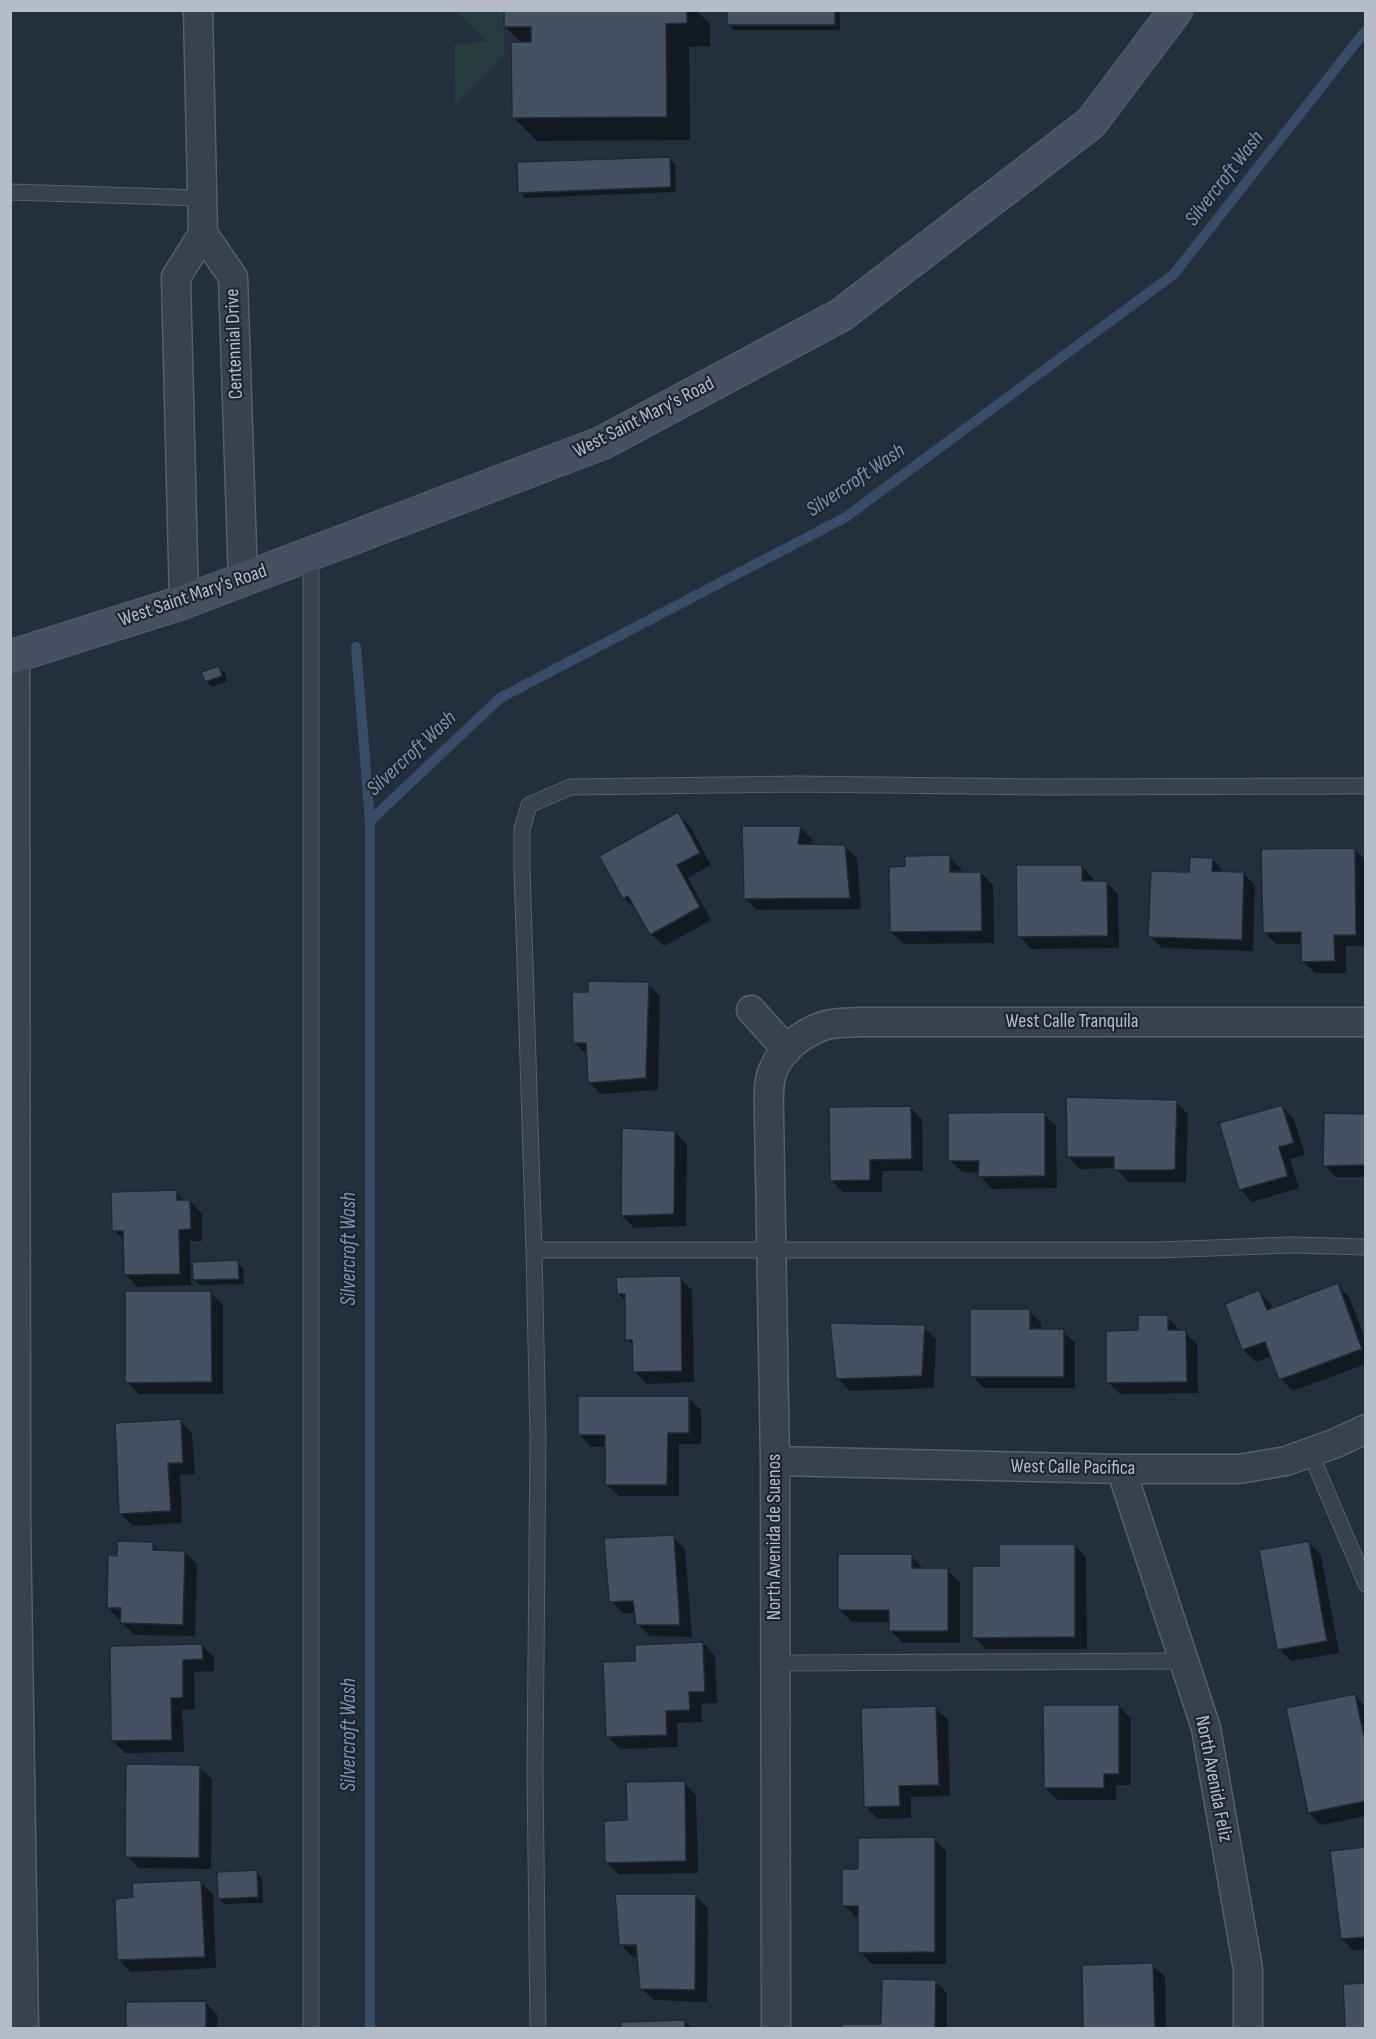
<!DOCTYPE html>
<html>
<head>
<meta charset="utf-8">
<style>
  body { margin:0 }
  #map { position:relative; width:1376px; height:2039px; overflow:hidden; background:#242f3e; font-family:"Sofia Sans Condensed",sans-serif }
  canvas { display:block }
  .frame { position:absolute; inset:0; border:12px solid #b4bcc9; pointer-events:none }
</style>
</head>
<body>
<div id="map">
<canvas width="1376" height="2039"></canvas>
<div class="frame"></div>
</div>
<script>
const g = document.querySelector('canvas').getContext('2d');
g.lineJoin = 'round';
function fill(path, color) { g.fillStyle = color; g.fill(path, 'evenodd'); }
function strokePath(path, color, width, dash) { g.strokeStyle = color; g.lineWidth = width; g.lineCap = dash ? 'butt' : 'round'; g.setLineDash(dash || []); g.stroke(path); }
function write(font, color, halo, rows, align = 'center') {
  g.font = font + ' "Sofia Sans Condensed",sans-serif'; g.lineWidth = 4.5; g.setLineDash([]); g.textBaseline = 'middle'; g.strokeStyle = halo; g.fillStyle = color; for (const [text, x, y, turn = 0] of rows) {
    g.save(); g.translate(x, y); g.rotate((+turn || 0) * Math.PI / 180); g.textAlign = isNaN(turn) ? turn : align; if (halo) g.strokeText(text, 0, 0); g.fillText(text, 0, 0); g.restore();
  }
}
fill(new Path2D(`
  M457,11H504V55L455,105L454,45L487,42Z`), '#263c3f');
fill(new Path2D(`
  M505,10H696L710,24V46L689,47L690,140L537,141L513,117L522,43L505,27Z
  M728,10H840V30H734L728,24Z
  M669,158L675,164L676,192L525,198L520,192Z
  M219,668L225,673L227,681L212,687L206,681Z
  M677,814L690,826L711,865L688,878L711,920L664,946L651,934L636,910L624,898Z
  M801,828L813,840L811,846H844L857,858L861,909L757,910L745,898Z
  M1354,849L1366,861V946H1346V973H1315L1303,961L1302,944H1276L1264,932Z
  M949,856L961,869V874L981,873L993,885L994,943L904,944L891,932L906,868Z
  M1212,859L1224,872L1243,873L1255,885L1253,951L1162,948L1150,936L1191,873Z
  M1081,866L1093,878V882H1106L1118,894L1119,948L1031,949L1019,936Z
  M648,984L660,996L658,1090L601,1094L589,1082L587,1055L575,1043L590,994Z
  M1176,1102L1188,1114L1186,1182H1128L1116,1168L1080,1169L1068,1157Z
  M910,1107L922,1119L923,1171H882V1192H843L831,1180Z
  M1282,1107L1294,1119L1305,1155L1290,1159L1299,1188L1252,1202L1240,1189Z
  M1044,1114L1056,1126L1057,1188L992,1189L980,1176V1173L962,1172L950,1160Z
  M1366,1116V1177H1336L1324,1165Z
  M675,1132L687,1145L686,1226L634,1228L622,1215Z
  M176,1192L186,1202L190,1201L202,1214V1241H190L191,1285L138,1287L126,1275L125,1241L114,1230Z
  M237,1262L243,1268L244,1284L200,1285L194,1280Z
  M680,1278L692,1290L694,1382L647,1384L634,1371V1346L627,1339L626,1302L618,1293Z
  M1337,1285L1349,1297L1366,1341V1364L1293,1391L1281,1379L1272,1356L1256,1362L1243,1350L1227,1304L1259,1292L1271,1304L1273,1309Z
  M211,1293L223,1305V1394H139L127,1382Z
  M1029,1311L1041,1323V1331H1063L1075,1343V1388H984L972,1376Z
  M1167,1317L1179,1329V1332H1185L1197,1344L1198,1393L1120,1394L1108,1382L1139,1331Z
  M924,1327L936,1339L934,1388L850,1391L838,1378Z
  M688,1397L701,1410V1444H679V1496H619L606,1484L607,1447H591L579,1434Z
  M180,1421L192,1433L195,1474L180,1475L182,1523L133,1526L121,1514Z
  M673,1537L685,1549L692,1637L650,1636L637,1624L636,1613H623L611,1601Z
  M152,1543L161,1552H185L197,1564L195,1636L134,1635L108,1608L118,1557Z
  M1309,1543L1321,1555L1339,1653L1291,1661L1279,1649Z
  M1074,1545L1086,1557L1087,1649H986L974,1637L1001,1567Z
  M911,1556L923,1568L947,1570L960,1582V1643H903L890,1630V1622H852L840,1610Z
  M703,1643L715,1656L717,1703L701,1704L702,1722L677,1723L678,1747L620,1749L608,1737L637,1663Z
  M201,1645L214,1657V1671L194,1672L195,1709L182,1710L184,1752L125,1753L113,1741L111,1647Z
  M1354,1696L1366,1707V1816L1321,1825L1309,1813Z
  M1119,1706L1131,1719V1785H1116V1800H1058L1045,1788Z
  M936,1708L948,1720L950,1796L911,1797V1818L878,1819L866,1807Z
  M199,1767L212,1779L211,1869L139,1868L127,1856Z
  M684,1783L696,1795L698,1873L619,1874L606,1862L628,1822Z
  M934,1839L946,1851V1964H872L860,1952V1917H856L844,1905L859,1870Z
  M1366,1848V1950L1354,1951L1342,1939Z
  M256,1872L262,1878L263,1903L225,1904L219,1899Z
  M200,1882L213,1894L216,1968L131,1972L119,1960L134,1899Z
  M695,1896L708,1908L707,2002L654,2000L641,1988L639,1957H633L621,1945Z
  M1152,1965L1165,1977L1166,2028H1085L1083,1967Z
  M935,1981L947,1993V2028H843V2026H883Z
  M205,2002L217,2014L218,2028H128L127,2004Z
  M685,2021L692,2028H622V2023Z`), '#0007');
strokePath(new Path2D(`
  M356,647L370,821
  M370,2028V821L500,698L846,517L1174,274L1366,30`), '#394c67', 10);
const building = new Path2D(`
  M504,10H687V23L666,24L667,117L512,118L511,42H531V27H504Z
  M727,10H835V25H727Z
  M670,157L671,187L518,193L517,162Z
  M219,666L222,676L205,682L201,672Z
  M678,812L700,853L677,865L700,907L650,935L628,896L623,899L599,856Z
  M742,826H801L798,844L845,845L850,898L744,899Z
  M1355,848L1356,935H1334L1335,961L1301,962V932L1263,933L1261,849Z
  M950,855V872H981L982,931L890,932L889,867L905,866V856Z
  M1190,857L1213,858L1212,871L1244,872L1242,940L1148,937L1151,871L1189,872Z
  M1016,865H1082V881H1107L1108,936L1017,937Z
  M588,981L649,982L646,1078L588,1083L586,1043H573L572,992H588Z
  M1066,1097L1177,1100L1175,1170H1114V1157H1067Z
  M1282,1105L1294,1143L1279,1147L1288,1176L1239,1190L1219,1123Z
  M911,1106L912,1159L870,1160V1180L830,1181L829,1107Z
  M1045,1112V1176L978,1177L979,1161H948V1113Z
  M1324,1113L1366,1114V1165L1323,1166Z
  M622,1128L675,1131L674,1214L621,1216Z
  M177,1190V1200H190L191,1229L179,1230L180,1274L124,1275L123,1231H112L111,1192Z
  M238,1260L239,1279L193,1280L192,1262Z
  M681,1276L682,1371L633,1372L632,1340H625V1294H617L616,1277Z
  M1338,1283L1362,1349L1279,1380L1265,1342L1242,1350L1225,1304L1259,1290L1267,1310Z
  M125,1291H211L212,1382L125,1383Z
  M970,1309H1030V1329H1064V1377H970Z
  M1138,1315H1168V1330H1186L1187,1382L1106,1383V1331L1138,1330Z
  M830,1323L925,1325L922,1376L836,1379Z
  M578,1396H689V1433H668L667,1485H605V1435H578Z
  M181,1419L183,1463H168L171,1511L119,1514L115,1423Z
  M674,1535L680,1625H636L633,1601L609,1602L604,1538Z
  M117,1541L153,1542V1550L185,1551L183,1625L120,1623L121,1608H107L108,1555L117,1556Z
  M1309,1541L1327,1641L1277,1650L1259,1550Z
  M999,1544H1075V1637L972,1638V1566H999Z
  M838,1554H912V1568H948V1631H889V1610H838Z
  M703,1642L705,1692H689L690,1710L666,1711L667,1735L606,1737L603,1662L635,1661V1645Z
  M202,1644L203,1659L183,1660V1698H171L172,1740L111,1741L110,1646Z
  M1355,1694L1366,1745V1801L1308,1813L1286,1708Z
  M1043,1705H1119V1774H1104V1788H1044Z
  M936,1706L939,1785L899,1786L900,1806L864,1807L861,1708Z
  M126,1764L200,1765L199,1858L125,1857Z
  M685,1781L686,1861L605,1863L604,1821L627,1820L626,1782Z
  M935,1837V1952L858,1953V1906H842V1869H858V1838Z
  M1366,1847V1937L1341,1939L1330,1851Z
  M257,1870L258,1897L218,1899L217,1872Z
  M201,1880L205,1957L117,1960L115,1899L133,1897L132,1883Z
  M615,1894H696L695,1990L640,1989L636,1945H619Z
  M1153,1963L1155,2028H1083L1082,1965Z
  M882,1979L936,1980L935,2028H842V2024H881Z
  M1366,1983V2028H1345L1343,1984Z
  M206,2001V2028H126V2002Z
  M685,2020V2028H621V2022Z`);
fill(building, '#455162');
strokePath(building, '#1f2835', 1.5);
const service = new Path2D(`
  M10,192L202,198
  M309,554L311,562V2028
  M534,1250H1158L1291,1245L1366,1247
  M1310,1452L1366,1584
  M776,1663L1184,1661
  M538,2028L535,1771L538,1437L534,1250L522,869V829L529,805L571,787L798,784L1043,787L1366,786`);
const minor = new Path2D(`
  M198,10L203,234L233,277L243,580
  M184,602L176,277L203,234
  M15,656L16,1517L24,2028
  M751,1010L787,1050
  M775,1461L1121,1469H1239L1286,1461L1336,1443L1366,1429
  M1121,1469L1206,1728L1248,1969V2028
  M776,2028L775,1461L769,1115C769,1100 767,1082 774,1068C783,1048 803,1033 823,1026C834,1022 849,1023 861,1022H1366`);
const secondary = new Path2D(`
  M10,657L184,602L602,443L841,315L1091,123L1176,10`);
strokePath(service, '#565f6c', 17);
strokePath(minor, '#565f6c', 31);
strokePath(secondary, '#565f6c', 35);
strokePath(service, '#38414e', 15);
strokePath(minor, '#38414e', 28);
strokePath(secondary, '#465061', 33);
write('20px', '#b4bcc9', '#1d2633', [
  ["Centennial Drive",235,344,-92],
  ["West Saint Mary's Road",644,418,-27],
  ["West Saint Mary's Road",193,596,-19],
  ["West Calle Tranquila",1072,1022],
  ["West Calle Pacifica",1073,1468,1],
  ["North Avenida de Suenos",775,1537,-90],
  ["North Avenida Feliz",1213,1779,79]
]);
write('italic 21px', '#7c92b1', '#1d2633', [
  ["Silvercroft Wash",1225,179,-52],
  ["Silvercroft Wash",856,481,-34],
  ["Silvercroft Wash",412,754,-43],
  ["Silvercroft Wash",350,1249,-90],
  ["Silvercroft Wash",350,1735,-90]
]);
</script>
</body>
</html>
